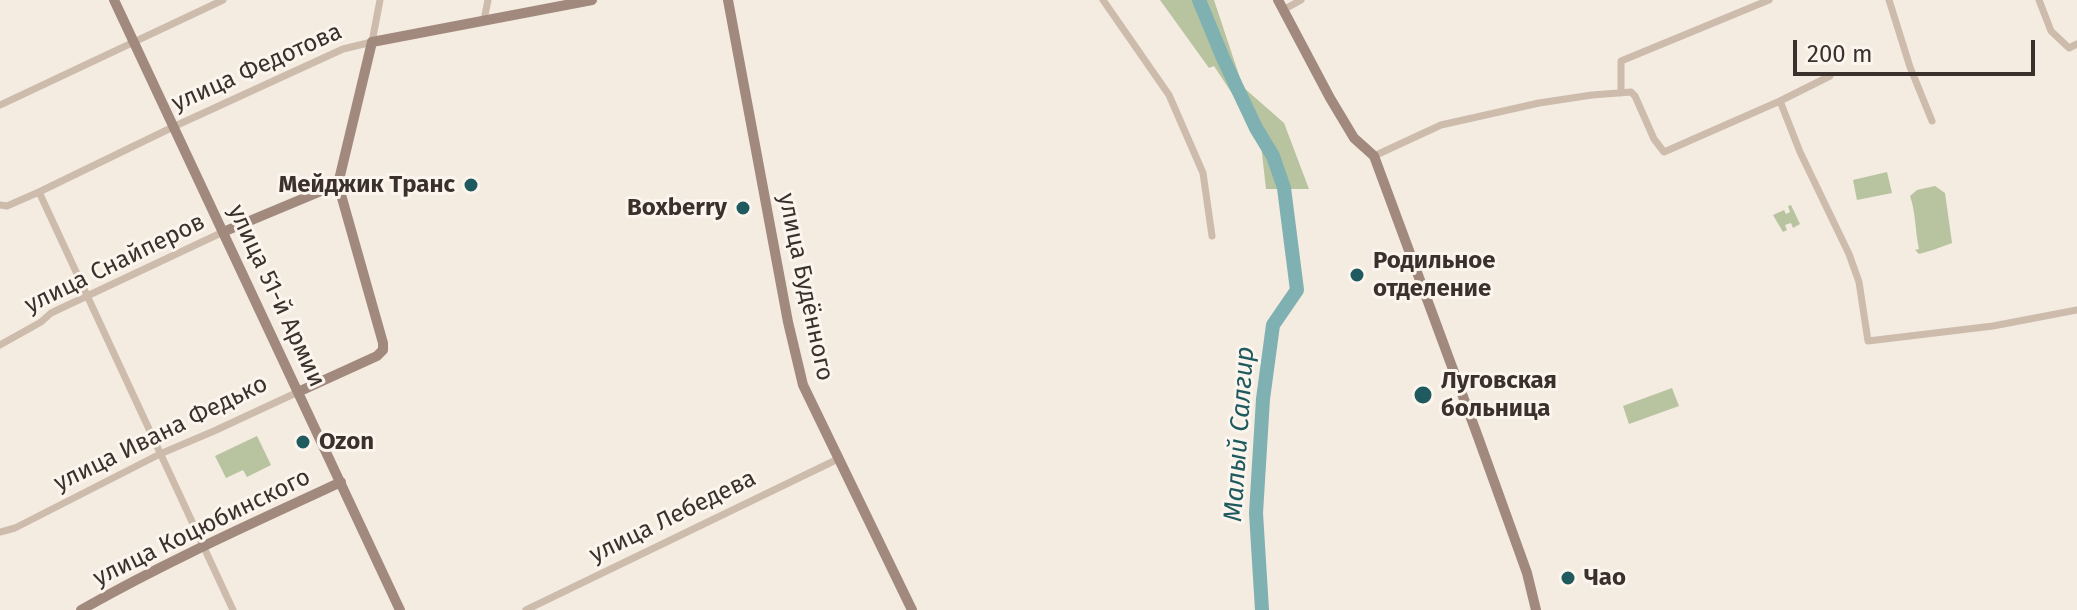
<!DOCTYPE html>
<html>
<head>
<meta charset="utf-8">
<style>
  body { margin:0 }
  #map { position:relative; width:2077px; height:610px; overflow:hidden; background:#f4ebe1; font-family:"Fira Sans",sans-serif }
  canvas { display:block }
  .scale { position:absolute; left:1793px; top:40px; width:242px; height:36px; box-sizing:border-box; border:4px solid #3b302b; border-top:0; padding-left:10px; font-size:24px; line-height:28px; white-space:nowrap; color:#3b302b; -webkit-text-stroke:6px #fbf5ee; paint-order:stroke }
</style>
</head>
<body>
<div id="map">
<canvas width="2077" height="610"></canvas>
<div class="scale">200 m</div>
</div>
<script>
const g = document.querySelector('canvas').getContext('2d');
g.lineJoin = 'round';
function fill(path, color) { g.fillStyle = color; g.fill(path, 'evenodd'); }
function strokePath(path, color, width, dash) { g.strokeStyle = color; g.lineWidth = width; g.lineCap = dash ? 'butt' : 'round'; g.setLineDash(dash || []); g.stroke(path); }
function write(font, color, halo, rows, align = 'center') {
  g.font = font + ' "Fira Sans",sans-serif'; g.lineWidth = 6; g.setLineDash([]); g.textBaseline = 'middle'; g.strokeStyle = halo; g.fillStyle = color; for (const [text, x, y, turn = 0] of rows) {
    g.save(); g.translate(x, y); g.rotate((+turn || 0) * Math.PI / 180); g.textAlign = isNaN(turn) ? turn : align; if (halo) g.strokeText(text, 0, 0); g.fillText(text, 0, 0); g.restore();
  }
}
fill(new Path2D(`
  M1160,0H1214L1243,87L1284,123L1309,189H1266L1260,136L1214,66L1209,68Z
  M1887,172L1892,193L1857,200L1853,180Z
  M1935,186L1945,193L1952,243L1933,250L1919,254L1915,250L1919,249C1915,231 1916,213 1910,196L1917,190Z
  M1791,205L1800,224L1793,228L1791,223L1785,225L1787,230L1783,232L1773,215L1784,210L1786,214L1790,212L1788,206Z
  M1672,388L1679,406L1629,424L1623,406Z
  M257,436L271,465L247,477L243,470L226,478L215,456Z`), '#b8c4a0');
strokePath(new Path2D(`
  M1199,0L1223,58L1256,128L1273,156L1284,188L1297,290L1273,325L1263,399L1256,513L1262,610`), '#7fb0b2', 14);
strokePath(new Path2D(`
  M1103,0L1169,95L1203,173L1212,236
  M1889,0L1910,67L1932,121
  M2039,0L2051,31L2069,48L2077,44
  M1283,10L1301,0
  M484,20L488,0
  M1621,93V61L1769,0
  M1780,101L1830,76
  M0,105L223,0
  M1374,156L1441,125L1539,103L1592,95L1631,92L1635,96L1654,139L1664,152L1780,101L1800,152L1849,254L1859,282L1868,341L1993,326L2077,310
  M39,192L233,610
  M0,205L7,206L39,192L173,127L343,49L372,42L380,0
  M0,345L41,322L51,313L223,232
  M0,532L15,528L160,454L214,431L298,392
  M526,610L838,459`), '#cdbbac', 7);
strokePath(new Path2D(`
  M114,0L400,610
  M728,0L788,322L803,385L912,610
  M1278,0L1330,98L1354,138L1374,156L1478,437L1527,573L1536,610
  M223,232L338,184
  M298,392L377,356L383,350V343L338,184L372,42L592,0
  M81,610C165,562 253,523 341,482`), '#a18a7d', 10);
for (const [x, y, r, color] of [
  [471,185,8,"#1f5a5e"],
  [743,208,8,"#1f5a5e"],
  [1357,275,8,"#1f5a5e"],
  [1423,395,10,"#1f5a5e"],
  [303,442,8,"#1f5a5e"],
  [1568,578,8,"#1f5a5e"]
]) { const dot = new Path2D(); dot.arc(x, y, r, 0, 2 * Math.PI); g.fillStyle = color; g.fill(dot); strokePath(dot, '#fbf5ee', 3); }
write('24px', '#3b302b', '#fbf5ee', [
  ["улица Федотова",257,68,-24],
  ["улица Снайперов",115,264,-26],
  ["улица Будённого",805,287,78],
  ["улица 51-й Армии",276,296,65],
  ["улица Ивана Федько",161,434,-26],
  ["улица Лебедева",673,517,-26],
  ["улица Коцюбинского",202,528,-26]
]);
write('bold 24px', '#3b302b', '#fbf5ee', [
  ["Мейджик Транс",455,185,"right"],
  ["Boxberry",727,208,"right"],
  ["Родильное",1373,261],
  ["отделение",1373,289],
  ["Луговская",1441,381],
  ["больница",1441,409],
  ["Ozon",319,442],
  ["Чао",1584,578]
], 'left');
write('italic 26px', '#1f5a5e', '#fbf5ee', [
  ["Малый Салгир",1240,434,-86]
]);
</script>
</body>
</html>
